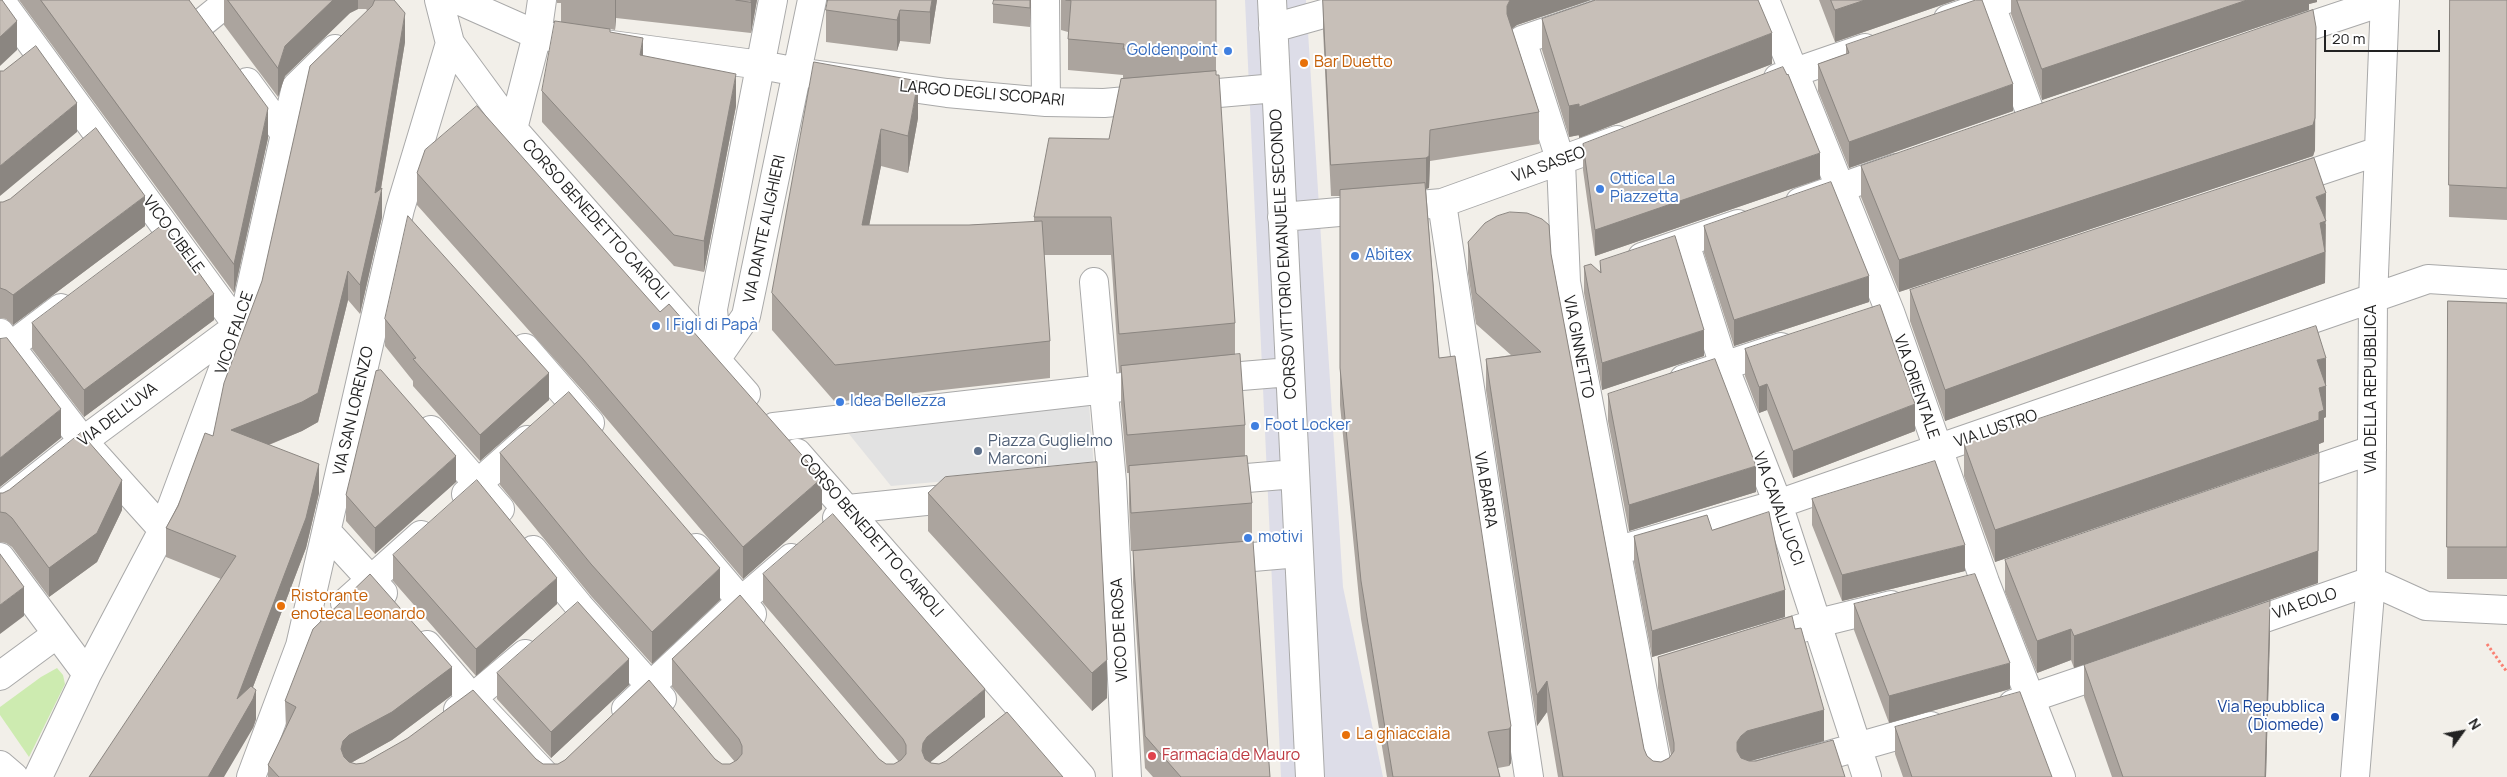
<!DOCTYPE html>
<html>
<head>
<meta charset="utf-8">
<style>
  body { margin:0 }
  #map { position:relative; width:2507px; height:777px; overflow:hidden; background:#f2efe9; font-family:Manrope,sans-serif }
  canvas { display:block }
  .north { position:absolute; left:2437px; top:707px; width:50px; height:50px; -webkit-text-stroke:4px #fff; paint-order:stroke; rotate:58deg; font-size:14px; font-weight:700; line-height:20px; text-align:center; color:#222 }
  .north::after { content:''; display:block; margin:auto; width:18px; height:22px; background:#222; clip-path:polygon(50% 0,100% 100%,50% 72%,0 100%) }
  .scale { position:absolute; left:2324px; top:30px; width:116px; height:22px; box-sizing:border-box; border:2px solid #222; border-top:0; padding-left:6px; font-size:15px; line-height:18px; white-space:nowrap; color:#222; -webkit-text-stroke:4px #fff; paint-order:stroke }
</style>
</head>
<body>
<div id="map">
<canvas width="2507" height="777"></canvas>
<div class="north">N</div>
<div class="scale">20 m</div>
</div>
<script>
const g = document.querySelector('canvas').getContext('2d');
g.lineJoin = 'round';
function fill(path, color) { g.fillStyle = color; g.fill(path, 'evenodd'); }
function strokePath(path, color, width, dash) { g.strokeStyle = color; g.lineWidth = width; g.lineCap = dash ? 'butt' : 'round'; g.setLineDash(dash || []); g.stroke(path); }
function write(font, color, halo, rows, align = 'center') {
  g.font = font + ' Manrope,sans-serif'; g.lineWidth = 4; g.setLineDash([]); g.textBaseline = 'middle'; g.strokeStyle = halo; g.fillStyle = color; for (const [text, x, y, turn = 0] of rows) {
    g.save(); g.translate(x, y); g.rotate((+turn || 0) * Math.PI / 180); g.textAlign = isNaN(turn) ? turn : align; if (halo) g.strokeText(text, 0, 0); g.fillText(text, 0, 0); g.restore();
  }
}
fill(new Path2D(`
  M57,668L63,675L65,684L29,757L0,715V707L41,677Z`), '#cdebb0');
fill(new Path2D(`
  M1089,404L1094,468L891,486L849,434Z`), '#e2e2e2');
fill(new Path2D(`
  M1245,0H1306L1343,587L1383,777H1281Z`), '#dddde8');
const minor = new Path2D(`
  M439,0L450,43L513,129L746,394
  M458,0L537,35L761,65L798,72L947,93L1046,102L1104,103L1276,88
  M1045,0L1046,102
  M1272,0L1310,777
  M1639,0L1522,40L1561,162L1566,282L1659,777
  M1765,0L1890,312L1985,582L2061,777
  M1989,0L2033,120
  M1948,19L2004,0
  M203,22L230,0
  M1273,28L1373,0
  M2280,36L2385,1
  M1778,78L1865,48
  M513,129L537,35L542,0
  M285,134L296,87L335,49
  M2283,183L2379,151
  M1800,202L1896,168
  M1442,203L1529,777
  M1282,217L1442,203L1617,140
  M1685,243L1724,366L1778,504L1867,777
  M1642,257L1738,224
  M0,333L83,441L163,530
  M525,348L590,423
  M0,354L61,308
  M717,358L746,316L812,0
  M717,358L713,309L773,0
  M1205,379L1290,372
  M1684,379L1781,347
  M774,427L1123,387
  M431,430L500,509
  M797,453L1081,777
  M2284,480L2372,450
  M1211,481L1295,474
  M1112,482L1127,777
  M1060,487L1112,482L1094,282
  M466,494L527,440
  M0,507L83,441L238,326L0,0
  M837,518L848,509L965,497
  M327,532L383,593
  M696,548L752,614
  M533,550L579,606L662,699
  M1616,551L1778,504L2428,279L2507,284
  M0,557L87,674
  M1218,560L1299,553
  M345,603L421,535
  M2236,628L2371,581L2426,606L2507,610
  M1766,639L1818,623L1891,605
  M427,645L473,699L547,777
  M0,676L57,634
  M2013,704L2119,668
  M626,709L741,601L791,558
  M458,710L525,654
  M0,765L14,777
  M38,777L87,674L163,530L247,305L285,134L247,82
  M251,777L300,646L400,209L450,43
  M1752,777L1931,726
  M2355,777L2371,581L2373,299L2385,0`);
strokePath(minor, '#a9a9a9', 30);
strokePath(new Path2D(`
  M2487,644L2507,672`), '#fa8072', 3, [2.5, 2.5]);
strokePath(minor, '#fff', 28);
fill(new Path2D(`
  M19,0H189L268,138L234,293Z
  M224,0H394L405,42L381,189L382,217L360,314L348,300L318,422L302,431L269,445L319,493L306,548L253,687L256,719L253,728L221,579L166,557V528L213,436L367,10L366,9H358L350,13L285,76L278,97L224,25Z
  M557,0H757L751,33L616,18L615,30L610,29V32L643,56L736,106L704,272L674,266L542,122V91L561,22V3H557Z
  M937,0L930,44L900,41L897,51L826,42V10Z
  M1031,0L1030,27L993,23V4Z
  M1061,0H1216V75L1235,323V354L1245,425V456L1252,503V541L1270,777H1153L1145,768L1133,582V551H1131L1129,504V473H1127L1121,404V372L1119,373L1111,255H1044L1050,341V378L835,402L772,330V293L814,62L918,118L908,173L881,166L869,225H969L1034,222V217L1109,139L1123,79V75L1068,70V32L1061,30Z
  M1323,0H1591L1517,25L1512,29L1539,112V144L1430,161L1429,188L1426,189L1439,358L1511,726V763L1509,766L1498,768L1500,777H1387L1361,619L1340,405V196H1331L1323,30Z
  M1819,0H1956L1835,42Z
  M2011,0H2317V2L2309,4V10L2042,100L2011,14Z
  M2450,0H2507V220L2449,217Z
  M1542,19L1772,64L1579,138V135L1569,137L1542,50Z
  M1846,45L2013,111L1849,168L1818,91V64L1846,54Z
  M1583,144L1820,179L1595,256L1583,170Z
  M2315,150L2313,156L1899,292L1861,197V166Z
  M417,173L822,509L743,579L583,391L417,205Z
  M0,202L145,226L13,325L6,319L0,318Z
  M2326,224L2325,283L1945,421L1910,321V290Z
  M1704,226L1869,302L1734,346L1704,253Z
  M1468,242L1551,254L1644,749L1647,756L1653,761L1661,762L1669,758L1671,755L1658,688V657L1795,629L1824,741L1750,761L1845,777H1558L1547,712L1537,726L1486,390V359L1511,355L1476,324L1468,273Z
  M1600,261L1704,356L1602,390L1584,293V266L1600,271Z
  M2448,301L2507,303V579H2447Z
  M385,319L549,400L480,461L413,386V381L385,346Z
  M214,320L84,417L32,349V323Z
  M1745,349L1915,431L1793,478L1767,410L1759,413L1745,376Z
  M2326,384V417L2324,418V442L2319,444V452L1995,562L1964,476V444Z
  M1608,394L1756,492L1629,531L1608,421Z
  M500,453L720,600L652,664L591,596L500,485Z
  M1097,462L1107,698L1092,711L928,531V493Z
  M456,482L375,554L346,521V495Z
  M0,493L122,510L97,562L49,597L12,547L6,543L0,542Z
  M1812,499L1965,571L1842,601L1812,525Z
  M1712,530L1785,617L1652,657L1634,562V536Z
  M393,555L557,604L476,676L393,581Z
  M2005,560L2318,583L2074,668L2071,660L2037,673L2005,592Z
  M763,574L985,717L930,762L931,763L1063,777H268V765L286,729L285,701L452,695L392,740L351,763L356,764L536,759L543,764H558L715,759L722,764H730L735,762L672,687V659L879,759L886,764H894L899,762L763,603Z
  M1854,604L2010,689L1889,723L1854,630Z
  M2270,632L2266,777H2112L2084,697V665Z
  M497,673L629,685L551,758L497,699Z
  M1895,727L2052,777H1903L1895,754Z`), '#aba49e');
fill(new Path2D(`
  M333,0H358V9L350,13L285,76L278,97V68L285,46Z
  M615,0H616V18L615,30Z
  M751,0H757L751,33Z
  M932,0H937L930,44V12Z
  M1030,0H1031L1030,27Z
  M1510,0H1591L1517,25L1510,30L1507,37V6Z
  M1865,0H1956L1835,42V10Z
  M2247,0H2317V2L2309,4V10L2042,100V69Z
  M900,10V41L897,51V20Z
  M405,13V42L378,206L382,188V217L360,314V285Z
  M17,21V50L0,66V37Z
  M2316,27L2315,150L2313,156L1899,292V260Z
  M1772,33V64L1579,138V107Z
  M643,38V69L640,55Z
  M736,74V106L704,272V241Z
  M918,81V118L908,173V136Z
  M2013,84V111L1849,168V142Z
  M77,103V132L0,196V166Z
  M1579,104V135L1569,137V106Z
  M268,108V138L234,293V264Z
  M881,129V166L862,262V225Z
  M1430,130V161L1429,188L1426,189V158Z
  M1820,153V179L1595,256V230Z
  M2326,193L2325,283L1945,421V390L2316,197Z
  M145,196V226L13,325V295Z
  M348,271V300L318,422L302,431L231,460V430Z
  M1869,276V302L1734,346V320Z
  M214,294V320L84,417V390Z
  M1704,330V356L1602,390V363Z
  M2326,358V417L2324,418V442L2319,444V391L2317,360Z
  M549,373V400L480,461V435Z
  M1767,384V410L1759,413V387Z
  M1915,404V431L1793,478V451Z
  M61,409V438L0,487V458Z
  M2319,420V452L1995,562V530Z
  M2319,453L2318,583L2074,668V636Z
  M456,456V482L375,554V528Z
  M319,464V493L306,548L240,721L256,690V719L253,728L224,777H208L237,699Z
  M1756,466V492L1629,531V505Z
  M822,478V509L743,579V547Z
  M122,480V510L97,562L49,597V568Z
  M1965,545V571L1842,601V575Z
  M720,568V600L652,664V632Z
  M557,578V604L476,676V649Z
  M24,587V616L0,634V605Z
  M1785,590V617L1652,657V631Z
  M2270,601V632L2266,777H2265Z
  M2071,629V660L2037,673V641Z
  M629,659V685L551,758V732Z
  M1107,660V698L1092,711V673Z
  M2010,663V689L1889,723V696Z
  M452,667V695L392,740L349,764L343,769L341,749L343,741L349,735Z
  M1547,681V712L1537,726V695Z
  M985,689V717L927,765L922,751L923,743L927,737Z
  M1824,710V741L1747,762L1737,773V742L1741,736L1747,731Z
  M1511,726V763L1509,766V729Z`), '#8b8681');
const building = new Path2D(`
  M0,0H2L17,21L0,37Z
  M41,0H189L268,108L234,264Z
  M228,0H333L285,46L278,68Z
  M375,0H394L405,13L375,193L382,188L360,285L348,271L318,393L302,402L231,430L319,464L306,518L237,699L251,686L256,690L253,699L208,777H89L236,556L166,528L178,506L205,433L213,436L224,383L262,281L310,66L372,6Z
  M736,0H751V2Z
  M828,0H932L930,12L900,10L897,20L826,10Z
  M994,0H1030V8L993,4Z
  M1066,0H1216V46L1128,54L1129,49H1123L1124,44L1068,39L1071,1Z
  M1323,0H1510L1507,6V14L1539,112L1430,130L1429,156L1426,158L1331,165Z
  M1596,0H1758L1772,33L1579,107V104L1569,106L1542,19Z
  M1831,0H1865L1835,10Z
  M1976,0H1982L2013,84L1849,142L1818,64L1849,53L1846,45Z
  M2017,0H2247L2042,69Z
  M2450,0H2507V188L2449,185Z
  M2313,10L2316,27L2315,118L2313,125L1899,260L1861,166Z
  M555,21L610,29V32L643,38L640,55L736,74L704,241L674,235L542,91Z
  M36,46L77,103L0,166V71H3Z
  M814,62L918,81L908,136L881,129L862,225H969L1042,221L1050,341L835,365L772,293Z
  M1783,67L1787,75L1788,74L1820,153L1595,230L1583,144Z
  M1216,71V75H1219L1235,323L1119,334L1111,217H1034L1049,138L1109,139L1121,79Z
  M477,106L660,312L669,304L822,478L743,547L583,359L417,173L425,150Z
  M96,128L145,196L13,295L6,290L0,288V202H3L10,199Z
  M2314,158L2326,193L2316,197L2326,221L2320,223L2325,252L1945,390L1910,290Z
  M1831,182L1869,276L1734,320L1704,226Z
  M1425,183L1439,358L1455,356L1511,726L1509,729L1488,732L1500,777H1393L1361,581L1340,368V190Z
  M1510,212L1527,213L1542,219L1549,225L1551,254L1644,749L1647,756L1653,761L1661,762L1669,758L1674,751V743L1658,657L1792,616L1795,629L1801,628L1824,710L1747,731L1741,736L1737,742V751L1741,758L1749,761H1756L1833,740L1845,777H1563L1547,681L1537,695L1486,359L1541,352L1476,293L1468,242L1485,223L1497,216Z
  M408,216L549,373L480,435L413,359L416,358L385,319Z
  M164,224L214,294L84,390L32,323Z
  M1675,236L1704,330L1602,363L1584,266L1591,264L1601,273L1600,261Z
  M2448,301L2507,303V547H2447Z
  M1880,305L1915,404L1793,451L1767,384L1759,387L1745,349Z
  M2316,326L2326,358L2317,360L2326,386L2319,388L2324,410L2319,412V420L1995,530L1964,444Z
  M7,338L61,409L0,458V339Z
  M1240,354L1245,425L1127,435L1121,366Z
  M1715,359L1756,466L1629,505L1608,394Z
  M381,370L456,456L375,528L346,495L376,371Z
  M569,392L720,568L652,632L591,564L500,453Z
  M81,433L122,480L97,533L49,568L12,518L6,513L0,512V493H3L9,490Z
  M2319,453L2318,551L2074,636L2071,629L2037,641L2005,560Z
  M1247,456L1252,503L1131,513L1129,466Z
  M1935,461L1965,545L1842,575L1812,499Z
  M1097,462L1107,660L1092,673L928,493L945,477Z
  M477,480L557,578L476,649L393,555Z
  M1769,512L1785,590L1652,631L1634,536L1707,515L1712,530Z
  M833,514L985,689L927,737L923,743L922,751L925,759L931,763L939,764L946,761L1007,712L1063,777H279L268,765L296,707L285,701L313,629L370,574L452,667L392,712L349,735L343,741L341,749L344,757L349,762L356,764L364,763L408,738L473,690L536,759L543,764H558L565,760L649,680L715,759L722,764H730L737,760L742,754V746L739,739L672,659L740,595L879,759L886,764H894L901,760L906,754V745L903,739L763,574Z
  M1253,541L1270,777H1181L1145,736L1133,551Z
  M0,554L24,587L0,605Z
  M1975,574L2010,663L1889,696L1854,604Z
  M2270,601L2265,777H2123L2084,665Z
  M578,602L629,659L551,732L497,673Z
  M2020,692L2052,777H1912L1895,727Z`);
fill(building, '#c7bfb8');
strokePath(building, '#8b8681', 1);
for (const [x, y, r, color] of [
  [1228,51,5,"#3f7fe0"],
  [1304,63,5,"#e8710a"],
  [1600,189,5,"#3f7fe0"],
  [1355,256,5,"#3f7fe0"],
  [656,326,5,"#3f7fe0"],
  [840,402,5,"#3f7fe0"],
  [1255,426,5,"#3f7fe0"],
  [978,451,5,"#5c6f8a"],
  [1248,538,5,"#3f7fe0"],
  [281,606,5,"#e8710a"],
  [2335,717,5,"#1a4fb4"],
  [1346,735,5,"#e8710a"],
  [1152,756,5,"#e0444e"]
]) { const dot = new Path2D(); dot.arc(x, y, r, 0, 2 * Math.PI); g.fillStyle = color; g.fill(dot); strokePath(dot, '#fff', 2); }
write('16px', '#366cbe', '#fff', [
  ["Goldenpoint",1218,51,"right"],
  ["Ottica La",1610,180],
  ["Piazzetta",1610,198],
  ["Abitex",1365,256],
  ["I Figli di Papà",666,326],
  ["Idea Bellezza",850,402],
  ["Foot Locker",1265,426],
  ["motivi",1258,538]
], 'left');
write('16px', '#c56008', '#fff', [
  ["Bar Duetto",1314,63],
  ["Ristorante",291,597],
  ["enoteca Leonardo",291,615],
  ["La ghiacciaia",1356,735]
], 'left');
write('16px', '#222', '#fff', [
  ["LARGO DEGLI SCOPARI",982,94,5],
  ["VIA SASEO",1549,165,-20],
  ["CORSO BENEDETTO CAIROLI",595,220,48],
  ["VIA DANTE ALIGHIERI",765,229,-78],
  ["VICO CIBELE",173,235,54],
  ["CORSO VITTORIO EMANUELE SECONDO",1284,254,-93],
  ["VICO FALCE",235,333,-71],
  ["VIA GINNETTO",1578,347,79],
  ["VIA ORIENTALE",1916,387,71],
  ["VIA DELLA REPUBBLICA",2372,389,-90],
  ["VIA SAN LORENZO",354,411,-77],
  ["VIA DELL'UVA",118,415,-37],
  ["VIA LUSTRO",1996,429,-19],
  ["VIA BARRA",1485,490,81],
  ["VIA CAVALLUCCI",1778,509,70],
  ["CORSO BENEDETTO CAIROLI",871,536,49],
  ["VIA EOLO",2305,604,-19],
  ["VICO DE ROSA",1120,630,-93]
]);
write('16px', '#4e5e75', '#fff', [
  ["Piazza Guglielmo",988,442],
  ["Marconi",988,460]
], 'left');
write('16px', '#164399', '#fff', [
  ["Via Repubblica",2325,708],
  ["(Diomede)",2325,726]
], 'right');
write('16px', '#be3a42', '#fff', [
  ["Farmacia de Mauro",1162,756]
], 'left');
</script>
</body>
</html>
